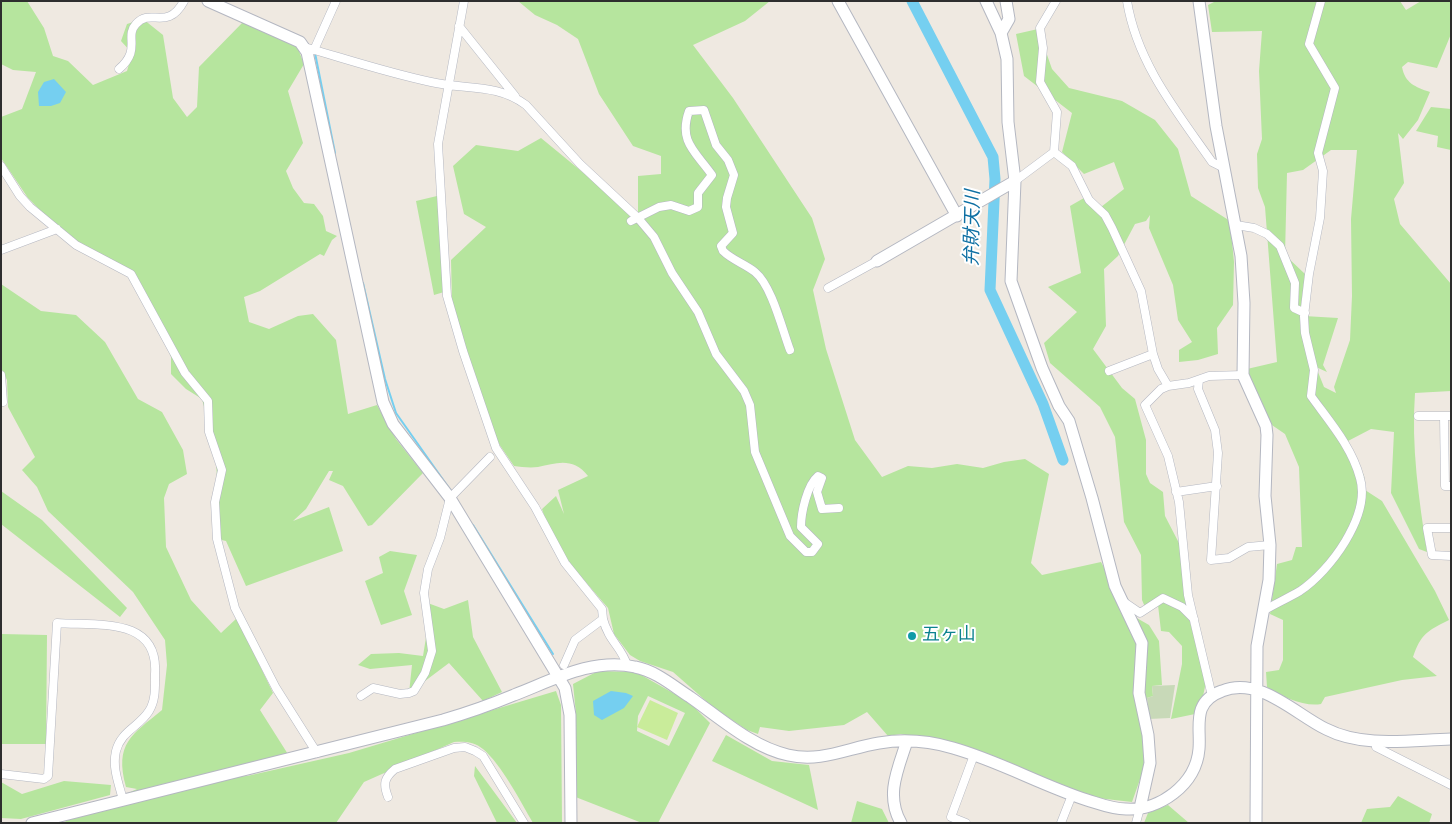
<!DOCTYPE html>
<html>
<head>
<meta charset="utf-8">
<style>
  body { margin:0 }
  #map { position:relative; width:1452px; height:824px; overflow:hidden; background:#efe9e1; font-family:"Source Sans 3",sans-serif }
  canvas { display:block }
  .frame { position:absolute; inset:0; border:2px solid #2e2e2e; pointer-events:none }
</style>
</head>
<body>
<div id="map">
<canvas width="1452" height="824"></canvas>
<div class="frame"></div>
</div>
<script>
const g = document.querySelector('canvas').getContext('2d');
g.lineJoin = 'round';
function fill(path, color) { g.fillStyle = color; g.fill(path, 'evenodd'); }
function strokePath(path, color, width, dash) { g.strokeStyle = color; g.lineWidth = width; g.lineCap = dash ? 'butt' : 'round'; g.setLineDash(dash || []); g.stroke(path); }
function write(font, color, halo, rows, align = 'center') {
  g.font = font + ' "Source Sans 3","Noto Sans JP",sans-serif'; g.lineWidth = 4; g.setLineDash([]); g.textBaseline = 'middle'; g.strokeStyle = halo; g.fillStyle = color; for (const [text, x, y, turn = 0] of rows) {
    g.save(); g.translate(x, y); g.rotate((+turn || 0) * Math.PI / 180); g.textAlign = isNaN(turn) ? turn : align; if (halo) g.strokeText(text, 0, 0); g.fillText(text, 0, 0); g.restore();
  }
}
fill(new Path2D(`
  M1,1H27L44,28L53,56L68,61L93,85L127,71L132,53L121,41L127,24L143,19L163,35L173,98L187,117L197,107L199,67L244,21L297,46L304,64L288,91L303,143L286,171L293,188L304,203L314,204L323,216L326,231L337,236L332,240L324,256L320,254L260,291L244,297L249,322L269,329L298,316L313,314L336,340L348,414L377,405L396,439L423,473L372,525L368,526L343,486L329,480L333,471H329L306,509L293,521L329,507L343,551L246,586L226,541L217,539L219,505L215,448L202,399L186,389L171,374V357L143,288L103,258L65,235L28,198L1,158V117L22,109L36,72L13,70L1,64Z
  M518,1H770L745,21L693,45L733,98L812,218L825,259L813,290L826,349L855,440L882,477L908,466L932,468L957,464L983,468L1004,462L1025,459L1049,474L1031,563L1042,575L1101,562L1128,613L1149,625L1159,641L1162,685L1152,686L1153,696L1147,698L1144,719V768L1132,802L1097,798L923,739L901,734L888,736L867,712L844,725L789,731L760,727L758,734L747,730L714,708L673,672L640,661L630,655L614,634L608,608L553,544L542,509L556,496L564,514L558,490L588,476C573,457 557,463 538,467C530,468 521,467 514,466L499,444L479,391L452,301L451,260L486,227L464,214L453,166L476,145L518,151L541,138L636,216L638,215V176L661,174V156L633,146L599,94L578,39L557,25L535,15Z
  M1216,1H1400L1406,10L1421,1H1451V34L1437,68L1408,62L1402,67C1405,83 1415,87 1430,92L1418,120L1403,139L1398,133L1404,183L1394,199L1400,224L1451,284V391L1415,393C1411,446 1419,500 1427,552L1419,549L1391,493L1394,432L1371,429L1348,441L1364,476L1365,490L1382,501L1435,591L1449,620C1427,631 1421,634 1413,657L1437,676L1402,680L1325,697L1321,704C1305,707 1281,697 1267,687L1266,672L1279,670L1283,660V620L1270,614L1277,564L1292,560L1296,547H1302L1299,467L1285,434L1266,421L1250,386L1247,369L1277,362L1265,207L1258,188L1257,154L1262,139L1259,71L1262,31L1212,32L1208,5ZM1331,150H1357L1351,219L1352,296L1350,340L1334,387L1336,393L1324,387L1316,367L1327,372L1323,365L1338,318L1304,316L1301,334L1300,315L1305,274L1285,255L1287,173L1303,170Z
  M1038,29L1052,69L1069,88L1122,101L1155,120L1178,149L1191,196L1230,221L1234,262L1233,305L1217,328L1218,354L1198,360L1179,362V350L1192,342L1178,320L1173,285L1149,228L1150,215L1146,221L1135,224L1118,256L1104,269L1106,326L1093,349L1122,388L1135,399L1146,440V474L1150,483L1163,492L1165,516L1180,545L1189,618L1206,682L1202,701L1195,714L1171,719L1182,664V646L1169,632L1161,631L1158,605L1145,607L1142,600L1141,555L1124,522L1115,437L1100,407L1050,363L1044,343L1077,312L1048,287L1081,273L1070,206L1084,198L1101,207L1124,189L1114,162L1084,174L1062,152L1072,113L1024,76L1016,34Z
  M1431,107L1451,109V150L1437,147L1438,136L1416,131Z
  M437,196L444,292L434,295L416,201Z
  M1,284L41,311L76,315L105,342L138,399L162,412L183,450L187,474L169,484L164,498L166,547L191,600L221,633L237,618L273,693L260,710L291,759L216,778L247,776L349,753L556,691L561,705L562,823H533C521,802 501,764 483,749C475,742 464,741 454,742L364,782L336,823H62L137,789L126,787C114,743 132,735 162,710L167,665L165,640L133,592L48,511L37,487L22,470L35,457L8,407L7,380L1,368Z
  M1,491L42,520L127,608L120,617L1,524Z
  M390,551L417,555L404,591L412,615L381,625L365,581L383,573L379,557Z
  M468,600L473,637L502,692L483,701L449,663L409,693L412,665L370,669L358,665L371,654L399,653L423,656L428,625L425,602L444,609Z
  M1,634L47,635L46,744H1Z
  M598,671L636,672L689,702L710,723L658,823H642L573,796L576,714L573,684ZM648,696L685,713L669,746L637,731L638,716Z
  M726,735L772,761L809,765L818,810L712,761Z
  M475,766L517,823H497L474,776Z
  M64,781L111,785L110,795L21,819L1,818V782L22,794Z
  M1398,796L1432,814L1429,823H1361L1367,809L1390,807Z
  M857,801L882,809L889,823H851Z
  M1168,805L1189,823H1144L1148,813Z`), '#b6e59e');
fill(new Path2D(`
  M1175,685L1170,718L1149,719L1147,698L1153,696L1152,686Z`), '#c8d9b8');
fill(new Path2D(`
  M650,700L678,713L667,740L637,727Z`), '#c9ec9a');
fill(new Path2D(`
  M54,79L66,92L60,103L51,106H39L38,92L44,82Z
  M611,691L626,693L633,696L624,708L602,720L594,715L593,701Z`), '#75cff0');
strokePath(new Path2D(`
  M315,53L335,153
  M363,283L385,379L396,413L451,491
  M473,525L553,654`), '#75cff0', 2);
strokePath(new Path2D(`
  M912,1L993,157L995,179L990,290L1043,404L1063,460`), '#75cff0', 11);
const street = new Path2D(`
  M464,1L438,144L447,296L463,351L496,448L535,507L565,563L602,609L603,619L575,640L564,665
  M1127,1C1137,63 1177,112 1212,162L1224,168
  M459,26L515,96
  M304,47C346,59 388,73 431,82C465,90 497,83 526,105L580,164L638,218L654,237L672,273L698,312L716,354L744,391L750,405L755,452L790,536L806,552H812L818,544L801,527C801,513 807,485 818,476L822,478L817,492L822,509L839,508
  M314,50L336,1
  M119,69C142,49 124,37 136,24C151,7 167,32 184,1
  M1054,152L1072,166L1089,200L1105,215L1112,228L1141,291L1153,354L1158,369L1168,386
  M1,166L20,196L30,207L76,245L131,274L185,373L208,401L209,432L222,470L215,502L217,539L235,608L276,688L317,753
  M1015,181L1054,152L1057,112L1040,82L1043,48L1040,28L1056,1
  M631,221L659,207L671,205L689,211L698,207V193L712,175C696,152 678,142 689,111L704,110L716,145L728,160L734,175L727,198L726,207L733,233L721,246L723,251C732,260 745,264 755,272C772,286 782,329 790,350
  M1236,225L1254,228L1267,234L1280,246L1295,283L1294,308L1305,313
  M1,250L57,229
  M828,288L877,261
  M1109,371L1153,354
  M1,375L3,402
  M1199,380L1198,389L1215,430L1218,453L1211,560L1229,558L1248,547L1270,545
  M1418,416H1451
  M1444,416L1445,486H1451
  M1176,492L1217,486
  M1451,528H1427L1432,555L1451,556
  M1124,602L1140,613L1163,598L1182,607L1194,619
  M1263,611C1275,604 1288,598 1300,591C1330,571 1371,516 1360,478C1352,447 1329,421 1311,396L1314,370L1305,333L1304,316L1309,274L1320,218L1323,171L1318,153L1335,88L1309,44L1321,1
  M603,619C609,642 621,646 627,665
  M361,696L373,688L400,694L409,693L414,691L425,673L432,651L424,593L428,569L440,538L450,498L490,457
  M1212,696L1188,595L1179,502L1168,456L1145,405L1161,389L1168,386L1189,383L1209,376L1243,375
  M1377,741L1376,747L1451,785
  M1,774L44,779L48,776L57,623C97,626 159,616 155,674C155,686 156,700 149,711C139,727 121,731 116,751C112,768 119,784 123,800
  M388,797C383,784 384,778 395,769L454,748L465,747L475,751L483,756L524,823
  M966,823L951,817L974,755
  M1061,823L1072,795
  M1136,823L1140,808`);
const secondary = new Path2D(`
  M208,1L300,42L307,52L383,402L393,424L450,498L565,688L570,715L571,823
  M838,1L957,216
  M986,1L1001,33L1007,59L1008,122L1015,181L1011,281L1042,368L1059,406L1069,421L1092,498L1115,586L1142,643L1139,693L1148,735L1150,763L1140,808
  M1199,1L1216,126L1241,256L1244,303L1243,375L1266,426L1267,435L1265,496L1270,545L1269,580L1257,646L1256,823
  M1001,33L1009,19L1006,1
  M877,261L1015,181
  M32,823L443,720C467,713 490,705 514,695C551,681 593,657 635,667C656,671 673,686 690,697C720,718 752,747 788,755C820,763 848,748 879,743C903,739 929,741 953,748C999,761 1041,785 1087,800C1100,804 1112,809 1126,809C1159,811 1196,785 1199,749C1201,727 1191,702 1222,691C1260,676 1295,714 1326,729C1363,748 1410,740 1451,739
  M901,823C885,795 898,769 907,741`);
strokePath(street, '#b4b7c1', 9);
strokePath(secondary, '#b4b7c1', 13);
strokePath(street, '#fff', 8);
strokePath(secondary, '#fff', 11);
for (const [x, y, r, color] of [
  [912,636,5,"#0f9aa8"]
]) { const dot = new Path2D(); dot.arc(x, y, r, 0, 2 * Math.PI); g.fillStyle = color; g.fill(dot); strokePath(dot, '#fff', 2); }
write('18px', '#0d838f', '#fff', [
  ["五ヶ山",922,636]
], 'left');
write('italic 19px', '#0d6fa3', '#fff', [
  ["弁財天川",974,228,-89]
]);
</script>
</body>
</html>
